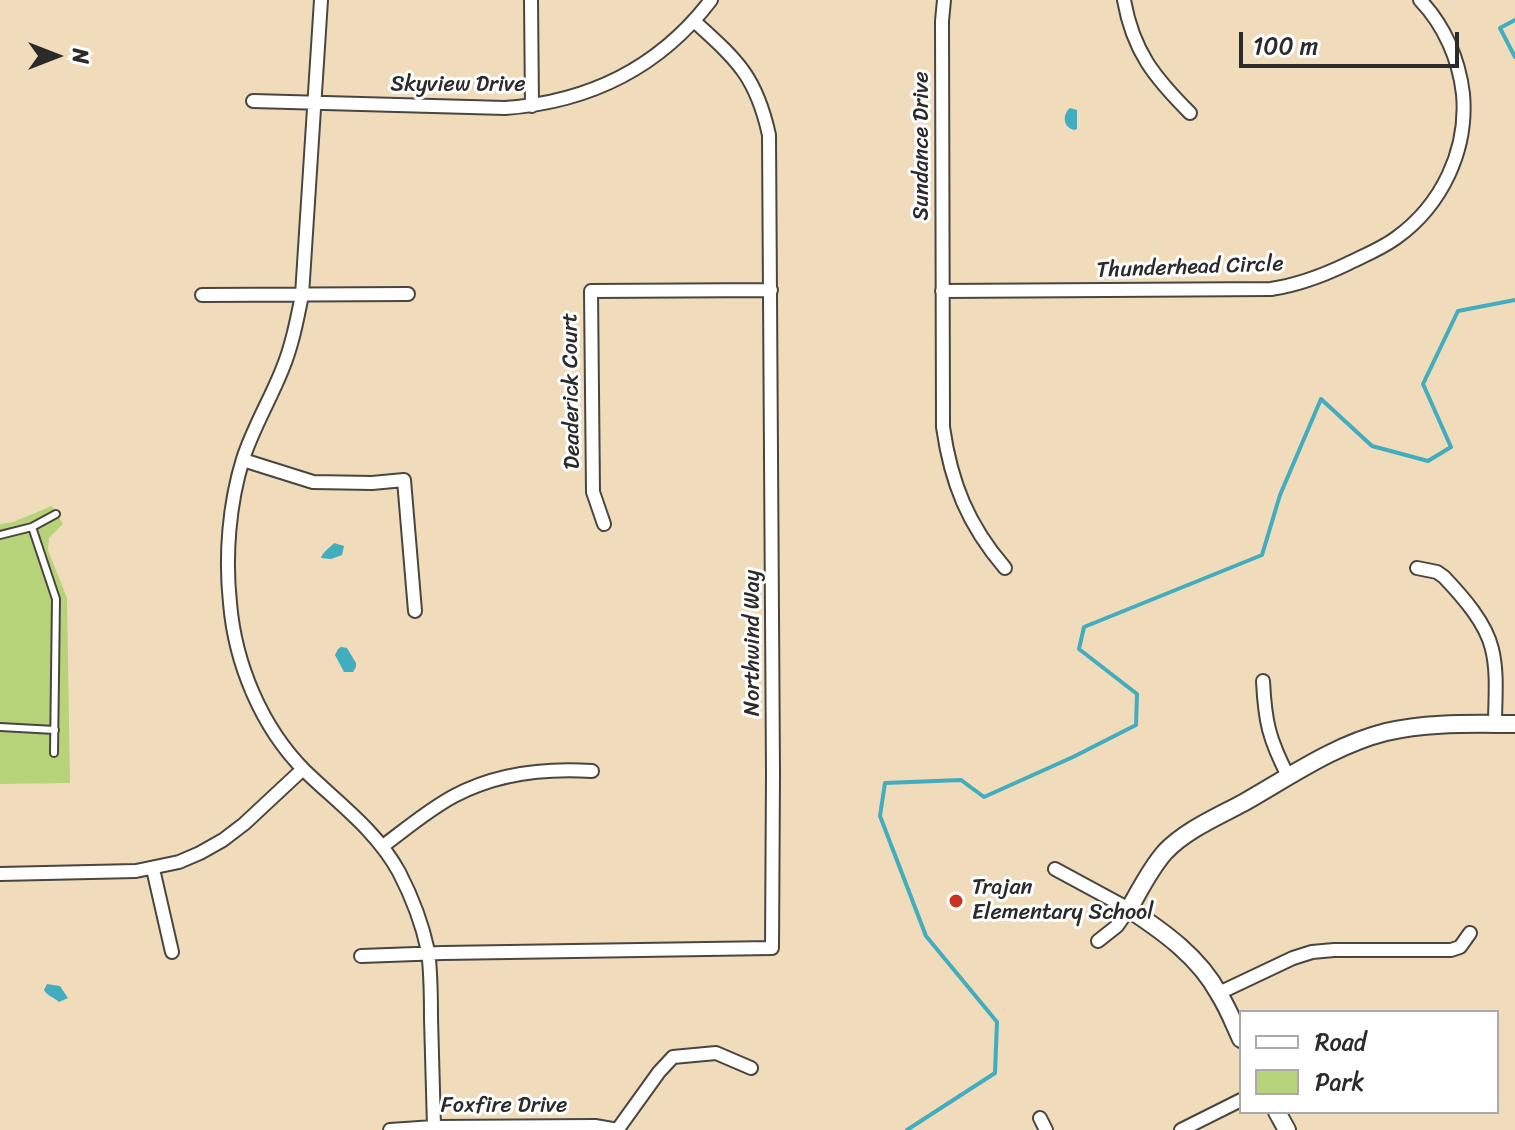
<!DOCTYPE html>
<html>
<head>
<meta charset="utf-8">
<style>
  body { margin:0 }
  #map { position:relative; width:1515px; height:1130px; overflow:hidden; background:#f0dcba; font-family:Sriracha,sans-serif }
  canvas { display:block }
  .legend { position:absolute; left:1239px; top:1010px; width:260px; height:104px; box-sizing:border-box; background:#fff; border:2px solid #aaa; margin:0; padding:10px 14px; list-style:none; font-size:24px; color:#2b2b2b }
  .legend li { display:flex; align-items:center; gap:16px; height:40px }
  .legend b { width:40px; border:2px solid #aaa }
  .north { position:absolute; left:16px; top:16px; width:80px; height:80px; -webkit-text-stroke:6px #fff; paint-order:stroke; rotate:90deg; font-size:22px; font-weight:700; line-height:32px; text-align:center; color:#2b2b2b }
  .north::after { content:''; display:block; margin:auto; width:28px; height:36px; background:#2b2b2b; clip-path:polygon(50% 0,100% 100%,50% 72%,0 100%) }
  .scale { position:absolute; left:1239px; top:32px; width:220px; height:36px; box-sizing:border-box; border:4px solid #2b2b2b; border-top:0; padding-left:10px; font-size:24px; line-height:28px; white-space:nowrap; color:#2b2b2b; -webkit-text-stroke:6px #fff; paint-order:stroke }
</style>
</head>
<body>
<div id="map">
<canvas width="1515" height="1130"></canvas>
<ul class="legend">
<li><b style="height:10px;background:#fff"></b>Road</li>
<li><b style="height:22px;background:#b7d379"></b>Park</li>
</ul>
<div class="north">N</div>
<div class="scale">100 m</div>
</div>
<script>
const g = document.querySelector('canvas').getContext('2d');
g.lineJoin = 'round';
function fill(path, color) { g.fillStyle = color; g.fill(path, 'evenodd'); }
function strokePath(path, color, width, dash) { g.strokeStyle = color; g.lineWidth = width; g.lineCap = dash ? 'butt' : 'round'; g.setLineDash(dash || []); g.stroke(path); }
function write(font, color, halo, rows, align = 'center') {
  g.font = font + ' Sriracha,sans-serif'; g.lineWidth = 6; g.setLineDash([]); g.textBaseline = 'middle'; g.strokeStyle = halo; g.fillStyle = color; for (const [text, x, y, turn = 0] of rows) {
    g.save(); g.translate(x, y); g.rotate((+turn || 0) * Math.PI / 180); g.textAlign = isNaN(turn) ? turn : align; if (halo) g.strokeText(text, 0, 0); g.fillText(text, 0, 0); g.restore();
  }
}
fill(new Path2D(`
  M52,506L63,524L49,538L48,550L67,598L70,783L0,784V524L13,522Z`), '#b7d379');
fill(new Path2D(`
  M1070,108L1077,110V129L1074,130C1063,127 1062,115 1070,108Z
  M334,543L344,546L342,555L331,559L321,558C323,551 330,548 334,543Z
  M341,647L347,648L356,663V667L353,672H344L335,655L338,649Z
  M47,984L60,986L68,998L59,1002C55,998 46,995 44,990Z`), '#41adbf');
strokePath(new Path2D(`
  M1515,20L1500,28L1515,57
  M907,1130L995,1073L997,1022L926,936L880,816L885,783L961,780L984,797L1073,757L1136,725L1137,694L1079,649L1084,627L1262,555L1280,495L1321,399L1372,446L1428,461L1451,447L1423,384L1458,311L1515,300`), '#41adbf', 4);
const service = new Path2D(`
  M32,527L56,599L54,753
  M0,535L32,527L56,514
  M0,727L55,730`);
const minor = new Path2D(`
  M321,0L302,295C297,320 292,346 282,370C270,400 253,428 243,459C229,504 225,556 230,603C235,663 261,727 305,771C338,803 376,830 399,872C412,897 422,923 428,951C431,973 431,996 431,1018C432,1054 433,1090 434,1127
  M531,0L532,106
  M944,0L942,21L943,427C951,483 968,525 1005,568
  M1124,0C1133,51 1154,77 1190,113
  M253,101L505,108C589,102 659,68 711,0
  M942,291L1271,289C1298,285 1322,276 1347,264C1363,256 1381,249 1396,238C1442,205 1468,150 1463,94C1459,59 1444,25 1420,0
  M202,295L408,294
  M243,460L313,482L372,483L404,480L415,611
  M604,524L593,492L591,291L771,290
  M1417,568L1437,572L1444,577C1463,597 1486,623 1492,649C1498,673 1495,700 1495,724
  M1263,681C1265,722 1269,739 1288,776
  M383,846C406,829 428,810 454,796C497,773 545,768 592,771
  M153,869L172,952
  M1055,869L1129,909L1117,926L1098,941
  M0,874L136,871L179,862L200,853L223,840L244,824L303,769
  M361,956L443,953L772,948L773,774L769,135C756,76 737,60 694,21
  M1219,993L1293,958L1312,952L1334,950H1451L1460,947L1470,933
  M1040,1118L1046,1130
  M618,1129L659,1072L673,1057L716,1053L751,1068
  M390,1130L434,1127L595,1126L618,1130
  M1181,1130L1241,1100`);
const tertiary = new Path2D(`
  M1241,1039C1234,1024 1228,1008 1219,994C1199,957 1164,932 1129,909C1140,890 1150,869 1165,852C1186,830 1217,817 1243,803C1289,777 1334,745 1386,732C1428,722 1472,724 1515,724
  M1277,1112L1287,1130`);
strokePath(service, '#494640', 10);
strokePath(minor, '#494640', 16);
strokePath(tertiary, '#494640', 20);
strokePath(service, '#fff', 6);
strokePath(minor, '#fff', 12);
strokePath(tertiary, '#fff', 16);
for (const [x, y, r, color] of [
  [956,901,8,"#c8321e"]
]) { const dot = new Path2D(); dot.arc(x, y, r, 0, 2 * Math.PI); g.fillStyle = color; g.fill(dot); strokePath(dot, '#fff', 3); }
write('22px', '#2b2b2b', '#fff', [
  ["Skyview Drive",458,85],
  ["Sundance Drive",922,146,-90],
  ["Thunderhead Circle",1190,268,-2],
  ["Deaderick Court",572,391,-91],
  ["Northwind Way",753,643,-90],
  ["Foxfire Drive",504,1106]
]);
write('22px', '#2b2b2b', '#fff', [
  ["Trajan",972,888],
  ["Elementary School",972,913]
], 'left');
</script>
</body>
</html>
